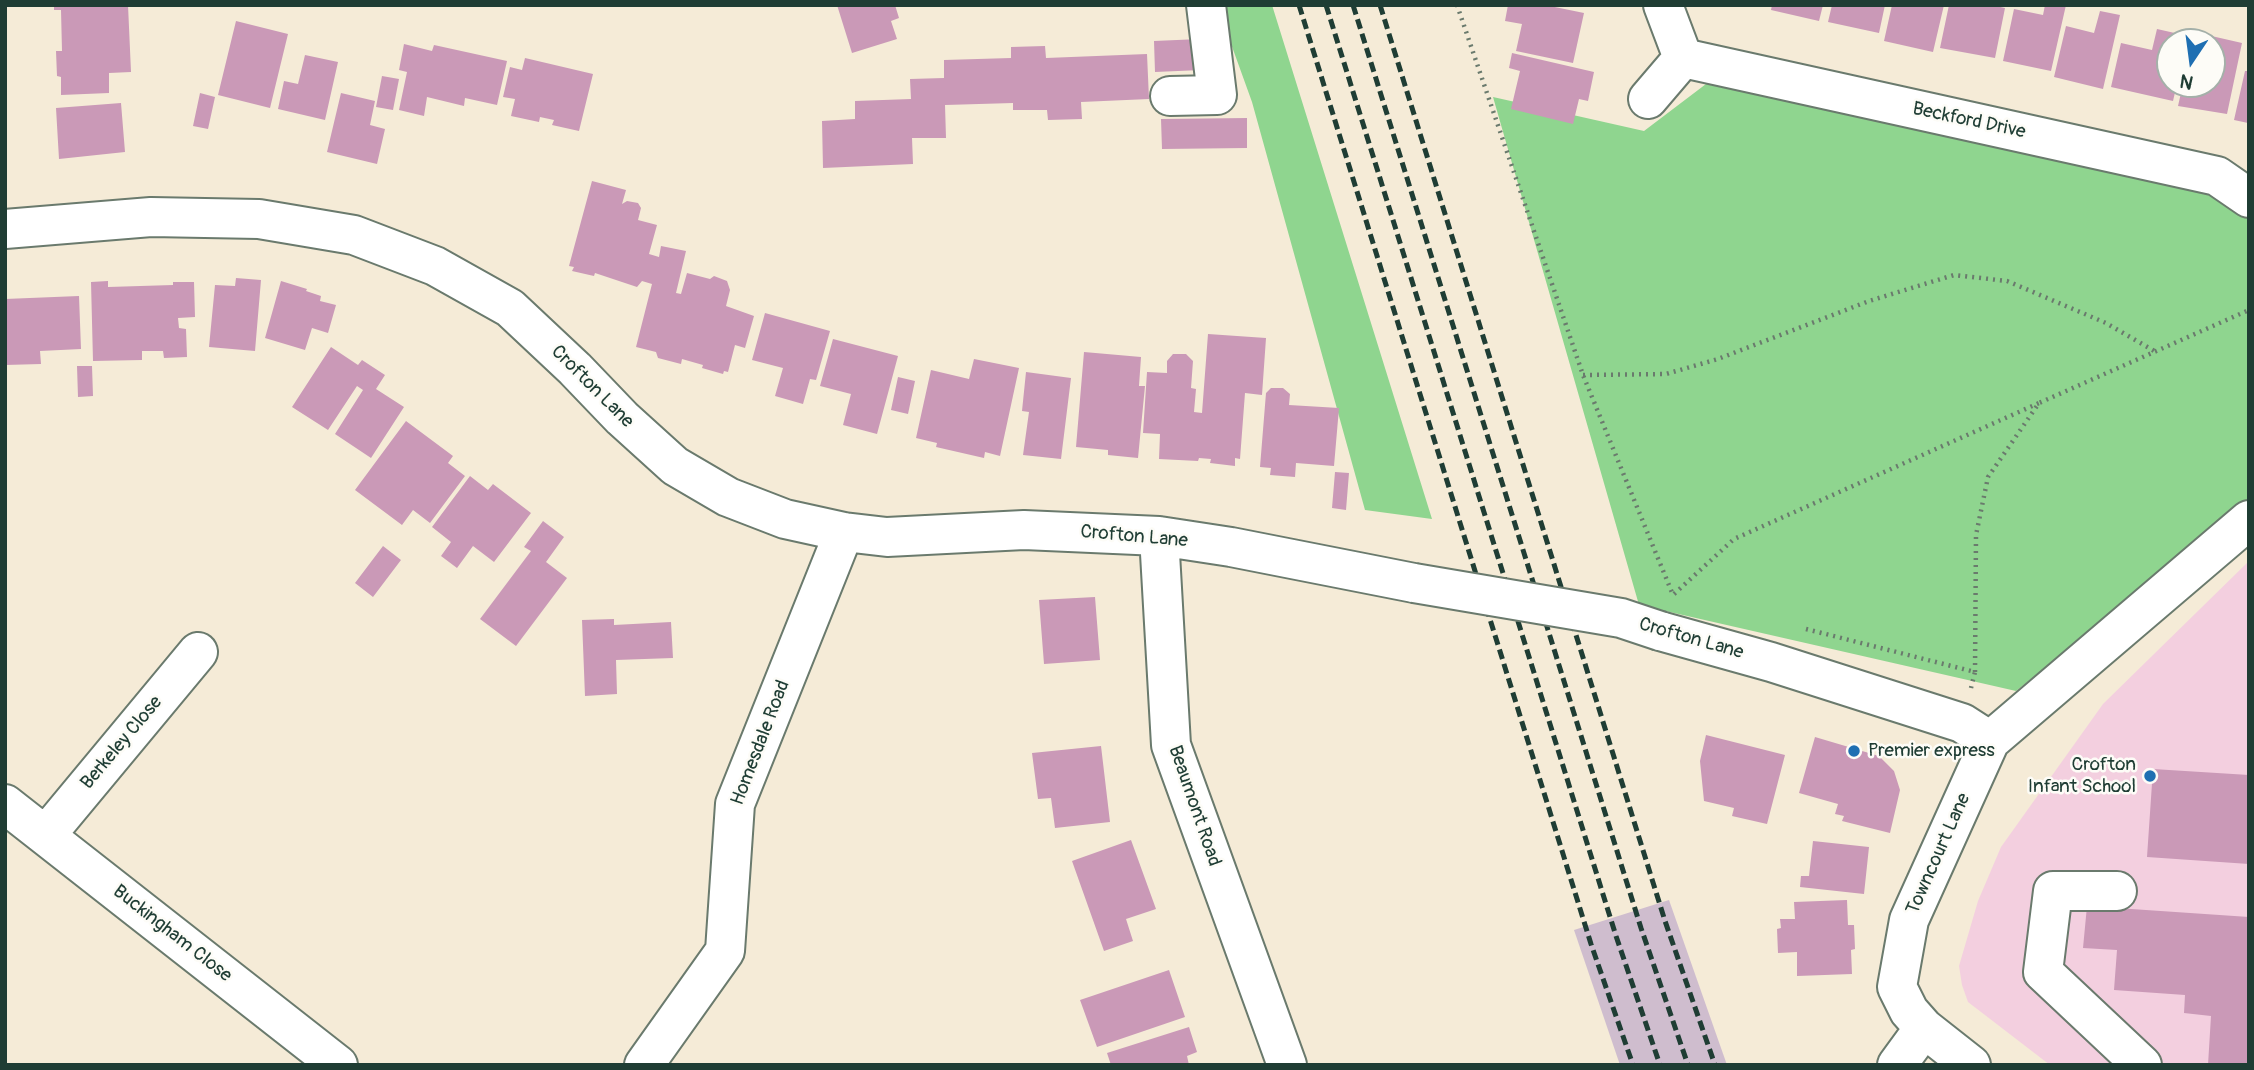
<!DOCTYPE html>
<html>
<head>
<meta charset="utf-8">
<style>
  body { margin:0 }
  #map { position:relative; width:2254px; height:1070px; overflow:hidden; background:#f5ebd7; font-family:Pangolin,sans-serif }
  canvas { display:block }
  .frame { position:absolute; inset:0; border:7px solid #1f3d34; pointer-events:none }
  .north { position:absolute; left:2156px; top:28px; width:70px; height:70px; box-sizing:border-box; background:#fdfcf7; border:2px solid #a4b0a9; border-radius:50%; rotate:193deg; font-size:19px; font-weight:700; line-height:28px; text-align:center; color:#1f3d34 }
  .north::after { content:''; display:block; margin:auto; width:24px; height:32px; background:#1f6fb2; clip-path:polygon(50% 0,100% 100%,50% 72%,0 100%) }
</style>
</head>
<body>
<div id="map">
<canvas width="2254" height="1070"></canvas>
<div class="frame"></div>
<div class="north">N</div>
</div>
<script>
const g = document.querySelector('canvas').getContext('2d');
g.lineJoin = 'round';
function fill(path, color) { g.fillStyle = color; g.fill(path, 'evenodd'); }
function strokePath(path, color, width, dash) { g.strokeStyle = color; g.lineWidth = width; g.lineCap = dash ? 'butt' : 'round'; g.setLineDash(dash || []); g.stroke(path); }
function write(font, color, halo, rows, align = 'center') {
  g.font = font + ' Pangolin,sans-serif'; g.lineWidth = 5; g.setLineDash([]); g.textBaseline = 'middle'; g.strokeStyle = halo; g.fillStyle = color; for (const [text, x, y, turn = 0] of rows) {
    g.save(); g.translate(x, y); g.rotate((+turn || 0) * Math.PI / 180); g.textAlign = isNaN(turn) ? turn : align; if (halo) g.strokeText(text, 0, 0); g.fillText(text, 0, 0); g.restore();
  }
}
fill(new Path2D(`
  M2249,561V1065H2050L1968,1002L1962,985L1959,966L1978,901L2001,847L2103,704Z`), '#f3cfdf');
fill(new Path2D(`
  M1669,900L1727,1065H1620L1574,930Z`), '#cfbdce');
fill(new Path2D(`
  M1217,5H1272L1432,519L1365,510L1252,102Z
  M1706,84L2208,191L2249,218V504L2016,691L1639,605L1493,97L1644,131Z`), '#8fd58f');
fill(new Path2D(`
  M54,5H128L131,72L109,73V93L61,95V77L57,76L56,51H62L61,10H54Z
  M837,5H895L899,18L891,21L897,39L852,53Z
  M1508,5H1545L1584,13L1573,63L1516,51L1522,24L1505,21Z
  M1772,5H1823L1819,21L1771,10Z
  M1832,5H1885L1879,33L1828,22Z
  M1892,5H1944L1933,52L1884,41Z
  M1949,5H1991L2005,8L1995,58L1940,48Z
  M2045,5H2066L2051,71L2003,61L2014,9L2043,15Z
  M2100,11L2120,15L2103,89L2054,77L2066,26L2094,33Z
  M236,21L288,34L270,108L218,95Z
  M2157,29L2188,36L2187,42H2170V84H2177L2173,101L2111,87L2121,43L2152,50Z
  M2194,32L2242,43L2227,114L2178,106L2183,84H2212V42H2192Z
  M1200,39L1201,70L1155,72L1154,41Z
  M404,44L432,51L434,45L507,61L497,105L465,98L464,106L427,97L424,116L399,110L407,72L399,70Z
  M1045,46L1046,58L1147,54L1149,99L1081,102L1082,119L1048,120L1047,110H1013V103L945,105L946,138H912L913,164L823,168L822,121L855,119V101L911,99L910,79L944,78V60L1011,58V47Z
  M1512,53L1594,72L1588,101L1579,99L1573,124L1511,109L1520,71L1509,68Z
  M305,55L338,62L325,120L278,109L284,81L298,84Z
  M525,58L593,74L579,131L552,125L554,120L540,117L539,122L511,116L515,99L503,97L510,67L522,70Z
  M2245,71H2249L2248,123L2234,120Z
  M382,76L399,79L393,110L376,107Z
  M200,93L215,97L208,129L193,126Z
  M341,93L375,101L370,125L385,129L377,164L327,152Z
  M121,103L125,152L59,159L56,108Z
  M1247,118V148L1162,149L1161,119Z
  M592,181L626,190L622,204L627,201L638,203L641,208L638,220L657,225L649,254L659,257L661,246L686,251L676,293L681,294L687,273L710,279L714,276L727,281L730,290L726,306L754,316L745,348L735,345L728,372L724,371L723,374L702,368L703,365L682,359L681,364L658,358L656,352L636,347L652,284L642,281L637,287L595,273L594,276L572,271L574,267L569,266Z
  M236,278L261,280L255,351L209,347L215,285L235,286Z
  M108,281V287L173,285V282H194L195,317L178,318L179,328L186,329L187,357L164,358L163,351H142V360L93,361L91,282Z
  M281,281L307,289L306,291L321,296L320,301L336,305L328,333L312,328L305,350L265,338Z
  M79,296L81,349L40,351L41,364L5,365V299Z
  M765,313L830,331L816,380L810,379L803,404L775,396L783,368L752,360Z
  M1208,334L1266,338L1262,395L1245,393L1240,459L1235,458V466L1210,463L1211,459L1199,458L1198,461L1159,459L1160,434L1143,433L1147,372L1167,373V361L1173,354H1186L1193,361L1191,388L1196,389L1194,412L1202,413Z
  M833,339L898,356L877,434L843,425L851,394L820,386Z
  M331,347L358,365L362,360L385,375L376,389L404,407L371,458L335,434L363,390L357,386L328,430L292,407Z
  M1084,352L1141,357L1139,386H1145L1138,458L1108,455V450L1076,447Z
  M974,359L1019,368L1000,456L985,452L984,458L936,447L937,443L916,438L931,370L969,379Z
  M77,366H92L93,396L78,397Z
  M1026,372L1071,378L1061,459L1023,455L1029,412L1022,411Z
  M898,377L915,381L908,414L891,410Z
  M1271,388H1283L1290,394L1289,405L1339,408L1334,466L1296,463L1295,477L1270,475L1271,468L1260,467L1266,393Z
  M406,421L453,456L448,463L465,476L430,523L413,510L402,525L355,490Z
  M1335,472L1349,473L1346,510L1332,508Z
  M470,476L488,490L493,484L531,513L494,562L473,546L457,568L441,556L451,542L432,527Z
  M543,521L564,537L546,562L567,578L516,646L480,619L531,551L524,547Z
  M383,546L401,560L373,597L355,583Z
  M1095,597L1100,660L1044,664L1039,600Z
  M614,619V625L671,622L673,658L616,660L617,694L585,696L582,620Z
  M1706,735L1785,755L1767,824L1732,816L1734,808L1704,801L1700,761Z
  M1815,737L1879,756L1894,771L1900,790L1890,833L1842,821L1844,816L1835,814L1838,804L1799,793Z
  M1101,746L1110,822L1055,828L1051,798L1038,799L1032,753Z
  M2153,769L2249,775V864L2147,857Z
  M1131,840L1156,909L1126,919L1133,941L1104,951L1072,861Z
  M1813,841L1869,847L1864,894L1800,887L1801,876H1809Z
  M1847,900L1848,925H1854L1855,949L1851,950L1852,974L1797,976V952L1778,953L1777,929L1781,928L1780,919H1795L1794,902Z
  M2087,906L2249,917V1065H2208L2211,1016L2184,1013L2185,995L2114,990L2117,950L2083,948Z
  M1169,970L1185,1017L1097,1047L1080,1000Z
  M1189,1027L1197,1052L1187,1056L1189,1065H1111L1107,1053Z`), '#ca99b7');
const minor = new Path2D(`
  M1683,58L2217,176L2249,198
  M1170,96L1217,95L1206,5
  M1648,99L1683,58L1663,5
  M5,229L151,217L259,219L354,235L435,266L510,308L575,369L622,418L675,466L728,497L785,519L844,532L887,537L1024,530L1159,536L1231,547L1414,583
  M1159,536L1171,745L1287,1065
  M1660,631L1771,662L1962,723L1990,741
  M5,804L338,1065
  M46,835L198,652
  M2117,891H2053L2043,972L2142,1065
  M644,1065L725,951L735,804L844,532
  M1897,1065L1924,1028
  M1971,1065L1924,1028L1909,1011L1897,987L1909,920L1990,741L2249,520`);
strokePath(minor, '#6a7a6d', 42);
strokePath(new Path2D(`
  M1457,5L1583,375L1673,595L1734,539L2039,403
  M1583,375L1666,374L1718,359L1869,301L1954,275L2007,281L2106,323L2156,352
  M1806,629L1975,672L1971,688
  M1975,672L1976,535L1988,477L2039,403L2249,310`), '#6a7a6d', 4.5, [2, 5]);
strokePath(minor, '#fff', 38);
strokePath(new Path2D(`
  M1299,5L1591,944L1633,1065
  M1326,5L1616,936L1660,1065
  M1353,5L1641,928L1688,1065
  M1380,5L1665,921L1715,1065`), '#1f3d34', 5, [10, 5]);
const minorBridge = new Path2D(`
  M1414,583L1621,618L1660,631`);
strokePath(minorBridge, '#6a7a6d', 42, []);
strokePath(minorBridge, '#fff', 38);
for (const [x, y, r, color] of [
  [1854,751,7,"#1f6fb2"],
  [2150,776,7,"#1f6fb2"]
]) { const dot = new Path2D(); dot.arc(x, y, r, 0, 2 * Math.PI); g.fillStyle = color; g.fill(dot); strokePath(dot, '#fdfcf7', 2.5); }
write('19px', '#1f3d34', '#fdfcf7', [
  ["Beckford Drive",1969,121,12],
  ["Crofton Lane",592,387,45],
  ["Crofton Lane",1134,537,5],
  ["Crofton Lane",1691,639,16],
  ["Berkeley Close",122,743,-50],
  ["Homesdale Road",761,743,-69],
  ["Beaumont Road",1194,806,71],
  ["Towncourt Lane",1939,854,-66],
  ["Buckingham Close",172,934,38]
]);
write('19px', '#1f3d34', '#fdfcf7', [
  ["Premier express",1868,751],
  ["Crofton",2136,765,"right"],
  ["Infant School",2136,787,"right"]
], 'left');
</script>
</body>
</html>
